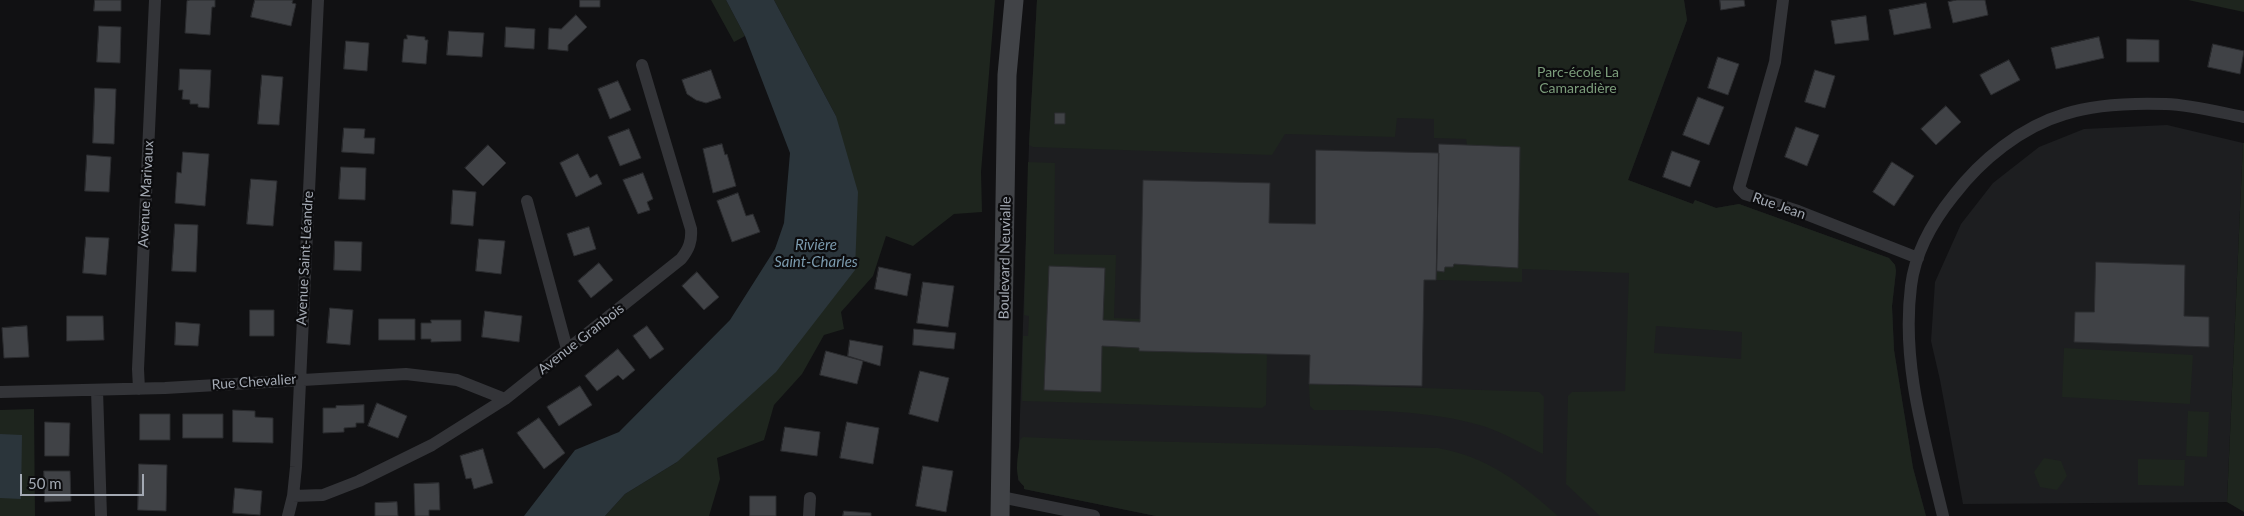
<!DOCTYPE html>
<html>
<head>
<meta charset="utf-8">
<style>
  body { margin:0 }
  #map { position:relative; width:2244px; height:516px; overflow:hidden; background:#111113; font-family:Lato,sans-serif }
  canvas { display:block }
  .scale { position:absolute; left:20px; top:474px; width:124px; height:22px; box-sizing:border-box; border:2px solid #a3a9b3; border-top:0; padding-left:6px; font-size:15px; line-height:18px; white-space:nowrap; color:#a3a9b3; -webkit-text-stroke:4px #0c0c0e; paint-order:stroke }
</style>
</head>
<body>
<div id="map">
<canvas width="2244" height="516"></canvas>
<div class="scale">50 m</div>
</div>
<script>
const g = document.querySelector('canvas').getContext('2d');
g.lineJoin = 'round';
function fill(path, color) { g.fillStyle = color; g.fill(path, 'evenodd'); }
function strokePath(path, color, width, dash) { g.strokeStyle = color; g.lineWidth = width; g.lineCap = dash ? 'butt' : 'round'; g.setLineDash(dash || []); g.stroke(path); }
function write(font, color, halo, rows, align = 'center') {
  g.font = font + ' Lato,sans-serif'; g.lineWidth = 4.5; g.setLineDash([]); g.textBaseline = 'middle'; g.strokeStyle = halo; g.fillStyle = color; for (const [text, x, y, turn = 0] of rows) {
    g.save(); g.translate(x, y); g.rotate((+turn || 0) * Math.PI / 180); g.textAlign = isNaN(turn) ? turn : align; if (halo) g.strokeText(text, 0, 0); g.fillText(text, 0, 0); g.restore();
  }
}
fill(new Path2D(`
  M1037,0H1684L1687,20L1628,180L1693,204L1695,200L1716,208L1739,204L1889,258L1895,265L1896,271L1892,306L1894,350L1913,468L1926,516H1156L1024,489V486L1018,480V474L1029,145Z
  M2167,125L2243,143L2227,502L1963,504L1940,380L1931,341L1935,282L1961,224L1993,183L2039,147L2084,129Z`), '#1d1e20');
fill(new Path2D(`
  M711,0H726L745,36L734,42Z
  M774,0H995L981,172L982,212L954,214L913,246L886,236L873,276L841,312L844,329L824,335L802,374L774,405L764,440L717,458L720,479L709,516H605L625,494L677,462L836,116Z
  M1037,0H1684L1687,20L1628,180L1693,204L1695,200L1716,208L1739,204L1889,258L1895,265L1896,271L1892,306L1894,350L1913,468L1926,516H1600L1566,484L1568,396L1572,392L1625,391L1629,273L1522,269V282L1436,280L1437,271L1444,272L1445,267H1453L1454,264L1518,267L1520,147L1467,145L1466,139L1434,138V119L1397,118L1395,137L1285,134L1272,155L1033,147L1029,145ZM1656,326L1742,332L1741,359L1654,353Z
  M2188,0H2244V12Z
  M2243,143H2244V512L2227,502Z
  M1028,162L1055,163L1054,254L1116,255L1114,318L1140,319V322L1103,320L1105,268L1049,266L1044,390L1100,392L1102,346L1139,348L1140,351L1267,354L1266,405L1262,408L1022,401L1023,336H1028L1029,316L1024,315Z
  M2064,348L2193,355L2190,404L2062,397Z
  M1309,384L1539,392L1544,397L1543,454C1523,444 1504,433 1483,426C1429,410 1369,410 1314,410L1310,406Z
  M34,409L35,516H0V410Z
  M2188,411L2209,412L2207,457L2186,456Z
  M1023,437L1090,440L1438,448C1488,457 1521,483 1558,516H1156L1024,489V486C1012,478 1019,452 1020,440Z
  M2044,458L2061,461L2067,476L2057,490L2040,487L2034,472Z
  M2138,459L2185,460L2184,486L2138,485Z`), '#1e251e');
fill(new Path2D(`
  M726,0H774L836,116L858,192L855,270L776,372L677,462L625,494L605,516H524L575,450L619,432L730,320L775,249L784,223L790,153L745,36Z
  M0,434L22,435L21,499L0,498Z`), '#2b353b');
const building = new Path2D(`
  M95,0H121V11H94Z
  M190,0H215V7H212L210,35L185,33L187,1Z
  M255,0H293L292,3L296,4L291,26L251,17Z
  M580,0H600V7H580Z
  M1720,0H1744L1745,6L1721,10Z
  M1957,0H1985L1988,15L1953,23L1948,2Z
  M1926,3L1931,28L1894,35L1889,10Z
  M576,15L587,27L568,45V51L548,49L549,28L561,29Z
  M1866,16L1869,40L1835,44L1831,21Z
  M99,26L121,27L120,63L97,62Z
  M506,27L535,29L534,49L505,47Z
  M449,31L484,33L482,57L447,55Z
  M407,35L425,37V40H428L426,64L402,62L404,39H407Z
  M2099,37L2104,58L2056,69L2051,48Z
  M2127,39L2159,40V62H2127Z
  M346,41L369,43L367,71L344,69Z
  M2213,44L2244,51L2240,74L2208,67Z
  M1718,57L1739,64L1728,95L1708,88Z
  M2009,60L2020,80L1991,95L1980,75Z
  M180,69L211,70L209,108L198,107V104H190V100L182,99L183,90H179Z
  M711,70L721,98L706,103L696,100L687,94L682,80Z
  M1815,70L1835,76L1825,108L1805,102Z
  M262,75L283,77L279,125L258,124Z
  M618,81L631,110L610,119L598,89Z
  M95,88L116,89L114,144L93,143Z
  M1698,97L1724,107L1709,145L1683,135Z
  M1946,106L1961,122L1936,145L1921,129Z
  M1055,113H1065V124H1055Z
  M1796,127L1819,135L1807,166L1785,157Z
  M344,128L365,129L364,138H375L374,154L342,152Z
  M629,129L641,158L620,166L608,137Z
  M722,144L725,155L727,154L736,186L713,193L703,149Z
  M1439,144L1520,147L1518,268L1454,264L1453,267H1445L1444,272L1437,271Z
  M488,145L506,163L483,186L465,168Z
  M1316,150L1439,153L1436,280H1424L1422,386L1309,384L1310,355L1139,351V348L1102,346L1101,392L1044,390L1049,266L1105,268L1103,320L1140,322L1143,180L1270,183L1269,223L1315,224Z
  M1672,151L1700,161L1690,187L1663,177Z
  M183,152L209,154L205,206L175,203L177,172L181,173Z
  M578,154L590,178L597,174L602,184L576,197L560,163Z
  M87,155L111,157L109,192L85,191Z
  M1892,162L1914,176L1894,206L1873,192Z
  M341,167L366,168L365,200L339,199Z
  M643,173L653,199L647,202L650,210L638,214L623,180Z
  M251,179L277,181L273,226L247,224Z
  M453,190L476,192L473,226L451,224Z
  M738,193L746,216L753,214L760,232L732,242L717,201Z
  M175,224L198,225L196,272L172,271Z
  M589,227L596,249L574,256L567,234Z
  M86,237L109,238L106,275L83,273Z
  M479,239L505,241L501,274L476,271Z
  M335,241L362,242L361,271L334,270Z
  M2096,262L2185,265L2184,316L2209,317V347L2074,342L2075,312H2094Z
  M599,263L613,280L591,298L578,281Z
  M879,267L911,274L907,296L875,289Z
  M697,272L719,297L704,310L682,286Z
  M923,282L954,286L948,327L917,323Z
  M330,308L353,310L350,345L327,343Z
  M250,310H274V336H250Z
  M485,311L522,316L519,342L482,337Z
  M67,316H103L104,340L67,341Z
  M379,319H415V340H379Z
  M431,320H461V341L431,342V339H421V323H431Z
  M176,322L200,324L198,346L175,345Z
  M27,326L29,357L4,358L2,328Z
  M647,326L664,349L650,359L633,336Z
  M914,329L956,333L954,349L913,345Z
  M850,340L883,346L880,366L848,356Z
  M618,349L635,370L623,380L618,375L597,391L585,376Z
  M826,351L863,361L857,384L820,375Z
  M920,371L949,378L938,422L909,414Z
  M580,386L592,405L559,426L547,407Z
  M377,403L407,416L398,438L368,426Z
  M364,405V423H356V427L344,428V432L323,433V408H336V406Z
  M233,410L255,411V417L273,418V443L233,442Z
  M140,414H170V440H140Z
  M183,414H223V438H183Z
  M539,418L565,453L544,469L517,433Z
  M45,422L70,423L69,456H45Z
  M847,422L879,428L873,464L840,458Z
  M785,427L820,432L817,456L781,451Z
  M483,449L493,483L474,489L471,478L466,479L460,456Z
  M139,464L167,465L166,511L138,510Z
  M923,466L953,471L946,512L916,506Z
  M44,471H70L71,501L45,502Z
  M439,483L440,510H429V516H415L414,484Z
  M235,488L262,491L260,515L233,513Z
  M750,496H776V516H750Z
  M397,502L398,516H375V503Z
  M844,511L871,513V516H843Z`);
fill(building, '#404246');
strokePath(building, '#2b2c2f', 1);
strokePath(new Path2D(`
  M1783,0L1775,62L1739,188L1745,194L1798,211L1918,258
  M527,201L567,349
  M139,389L138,369L155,0
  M97,390L101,516
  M0,392L165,388L406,374L457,380L505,399
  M293,496L323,495L359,481L432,445L505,399L681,259C689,249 692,241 691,229L642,65
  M1001,497L1094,516
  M288,516L293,496L296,467L318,0
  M809,516L810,498
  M1943,516C1925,440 1901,365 1911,286C1915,253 1933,221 1954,195C1981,160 2021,127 2065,114C2095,104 2135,103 2166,104C2192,105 2218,112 2244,117`), '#333438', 12);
strokePath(new Path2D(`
  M1000,516L1007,75L1014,0`), '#414347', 19);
write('14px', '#7c9d7b', '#0c0c0e', [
  ["Parc-école La",1578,72],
  ["Camaradière",1578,88]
]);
write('14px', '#a3a9b3', '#0c0c0e', [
  ["Avenue Marivaux",146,194,-87],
  ["Rue Jean",1779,206,19],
  ["Avenue Saint-Léandre",305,258,-87],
  ["Boulevard Neuvialle",1005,258,-89],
  ["Avenue Granbois",581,339,-38],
  ["Rue Chevalier",254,382,-4]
]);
write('italic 15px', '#7b9aad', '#0c0c0e', [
  ["Rivière",816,245],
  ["Saint-Charles",816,262]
]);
</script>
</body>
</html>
